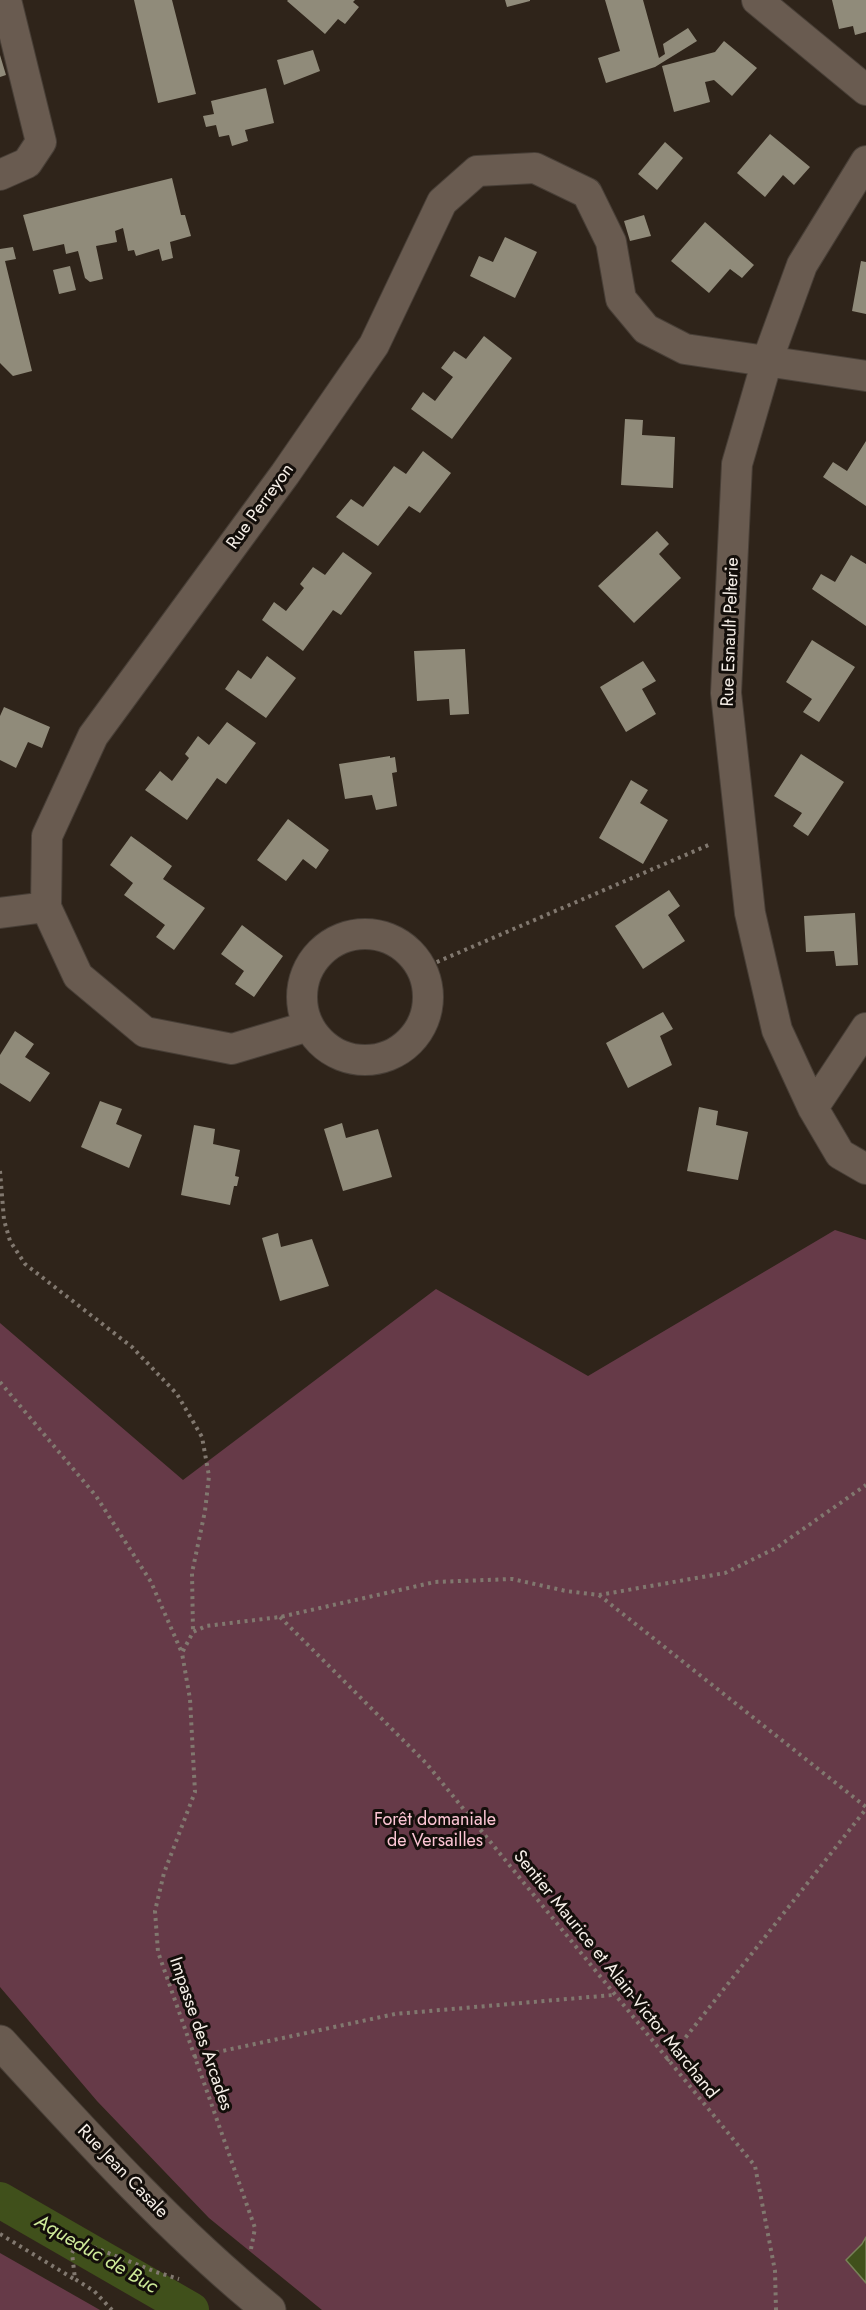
<!DOCTYPE html>
<html>
<head>
<meta charset="utf-8">
<style>
  body { margin:0 }
  canvas { display:block; background:#2f241a }
</style>
</head>
<body>
<canvas width="866" height="2310"></canvas>
<script>
const g = document.querySelector('canvas').getContext('2d');
g.lineJoin = 'round';
function fill(path, color) { g.fillStyle = color; g.fill(path, 'evenodd'); }
function strokePath(path, color, width, dash) { g.strokeStyle = color; g.lineWidth = width; g.lineCap = dash ? 'butt' : 'round'; g.setLineDash(dash || []); g.stroke(path); }
function write(font, color, halo, rows, align = 'center') {
  g.font = font + ' Jost,sans-serif'; g.lineWidth = 6; g.setLineDash([]); g.textBaseline = 'middle'; g.strokeStyle = halo; g.fillStyle = color; for (const [text, x, y, turn = 0] of rows) {
    g.save(); g.translate(x, y); g.rotate((+turn || 0) * Math.PI / 180); g.textAlign = isNaN(turn) ? turn : align; if (halo) g.strokeText(text, 0, 0); g.fillText(text, 0, 0); g.restore();
  }
}
fill(new Path2D(`
  M835,1230L866,1240V2237L862,2244L846,2260L866,2283V2310H322L209,2218L97,2101L0,1987V1323L183,1480L436,1289L588,1376Z
  M0,2253L100,2310H0Z`), '#663a48');
const water = new Path2D(`
  M866,2237V2283L846,2260L862,2244Z`);
fill(water, '#40501b');
strokePath(water, '#778058', 1.5);
strokePath(new Path2D(`
  M0,2200L191,2310`), '#40501b', 36);
fill(new Path2D(`
  M134,0H172L196,94L158,103Z
  M288,0H355L353,2L359,7L345,24L338,19L325,34L287,1Z
  M505,0H530V1L507,7Z
  M605,0H643L659,58L665,54L663,44L688,28L697,41L655,67L606,83L598,58L620,51Z
  M832,0H866V32L855,35L853,26L839,29Z
  M724,41L757,68L732,96L714,80L705,82L710,102L674,112L662,66L715,52Z
  M313,50L320,71L284,85L277,60Z
  M0,55L6,75L0,77Z
  M266,88L274,123L245,130L248,141L232,146L229,135L219,137L216,125L206,127L203,116L214,114L211,101Z
  M770,134L810,167L794,185L783,175L765,197L737,173Z
  M665,142L683,158L657,190L638,174Z
  M172,178L181,215H185L191,236L170,242L173,258L162,261L159,249L136,256L134,250L128,251L123,228L115,231L117,242L96,246L103,279L90,282L85,278L78,251L66,254L64,244L33,251L23,215Z
  M644,215L651,236L630,241L624,221Z
  M705,222L754,265L742,278L730,269L709,293L671,261Z
  M505,237L537,252L515,298L470,276L479,256L493,262Z
  M13,247L16,259L5,261L32,371L13,376L0,363V249Z
  M861,261L866,262V314L852,311Z
  M70,266L76,290L59,294L53,270Z
  M484,336L512,358L452,439L411,409L423,392L435,401L453,377L441,368L454,351L466,359Z
  M625,419L643,420L642,435L675,437L673,488L621,485Z
  M866,441V506L823,477L833,462L847,471Z
  M423,451L451,473L420,513L409,506L378,546L336,517L351,499L363,507L394,466L406,474Z
  M657,531L669,544L659,554L681,578L634,623L598,586Z
  M343,552L372,573L341,615L333,610L303,651L262,620L274,602L286,611L304,588L300,584L313,567L325,575Z
  M851,555L866,564V626L812,589L821,574L835,582Z
  M812,640L855,667L819,722L803,712L812,699L786,682Z
  M465,649L469,714L450,715L449,699L417,701L414,651Z
  M267,656L296,678L266,718L225,689L238,670L251,679Z
  M643,661L656,681L642,689L656,714L626,732L600,687Z
  M4,707L50,727L42,748L28,742L16,768L0,760V716Z
  M227,722L256,743L226,784L217,778L187,820L145,790L160,771L172,781L189,758L185,754L198,736L209,745Z
  M801,754L844,782L808,836L793,826L802,813L774,796Z
  M390,756V758L395,757L397,772L392,773L397,806L376,810L372,795L345,799L339,764Z
  M631,780L648,790L640,803L668,820L643,864L599,838Z
  M288,819L329,850L316,869L303,859L286,881L257,860Z
  M131,836L172,866L163,879L205,908L174,950L156,937L165,925L124,895L133,883L110,865Z
  M669,890L680,906L668,915L685,941L643,969L615,926Z
  M855,913L858,965L836,966L834,951L806,952L804,916Z
  M242,925L283,956L254,997L235,984L244,971L221,954Z
  M663,1012L673,1029L660,1036L672,1065L628,1088L606,1043Z
  M15,1031L34,1044L25,1057L50,1073L30,1102L0,1083V1055Z
  M100,1101L122,1109L116,1124L142,1135L129,1168L81,1147Z
  M699,1107L718,1111L716,1125L748,1132L738,1180L687,1171Z
  M342,1123L346,1138L378,1129L392,1177L343,1191L324,1129Z
  M194,1125L215,1129L213,1144L240,1150L235,1176L239,1177L237,1186H234L230,1205L181,1195Z
  M278,1233L281,1247L312,1239L329,1286L280,1301L262,1238Z`), '#908b7a');
const street = new Path2D(`
  M757,0L866,90
  M866,161L802,265L767,361L737,464L726,693L750,913L777,1030L813,1108L840,1154L866,1169
  M0,175L27,163L41,142L6,0
  M0,913L46,907
  M302 997a63 63 0 1 1 126 0a63 63 0 1 1-126 0Z
  M309,1026L232,1049L145,1032L78,976L46,907L47,836L93,736L285,474L374,345L442,202L477,171L535,168L587,193L611,242L621,299L646,329L685,349L866,376
  M813,1108L866,1028`);
const secondary = new Path2D(`
  M0,2042C85,2135 171,2230 269,2310`);
strokePath(street, '#483f37', 32);
strokePath(secondary, '#483f37', 35);
strokePath(new Path2D(`
  M423,968L711,844
  M0,1171L4,1220L10,1241L25,1264L132,1347L177,1394L202,1437L209,1476L205,1511L192,1573L193,1632
  M0,1382L96,1496L151,1582L182,1653
  M599,1595L866,1807
  M280,1617L426,1763L755,2166L775,2271L776,2310
  M194,2057L395,2014L613,1995
  M667,2061L866,1809
  M0,2234L74,2279
  M251,2249L255,2228L158,1952L155,1911L164,1873L195,1792L190,1699L182,1653L193,1632L206,1626L280,1617L435,1582L512,1579L566,1591L599,1595L725,1573L776,1548L866,1485
  M112,2310L94,2291L75,2279L72,2253L78,2241L156,2272L179,2279`), '#81786f', 4, [3, 4.5]);
strokePath(street, '#695b50', 30);
strokePath(secondary, '#695b50', 33);
write('18px', '#f6efe8', '#130e0a', [
  ["Rue Perreyon",261,507,-54],
  ["Rue Esnault Pelterie",731,632,-88],
  ["Sentier Maurice et Alain-Victor Marchand",615,1975,51],
  ["Impasse des Arcades",200,2034,71],
  ["Rue Jean Casale",122,2172,46]
]);
write('18px', '#fcc5d4', '#130e0a', [
  ["Forêt domaniale",435,1821],
  ["de Versailles",435,1842]
]);
write('italic 20px', '#ceea99', '#130e0a', [
  ["Aqueduc de Buc",96,2255,30]
]);
</script>
</body>
</html>
